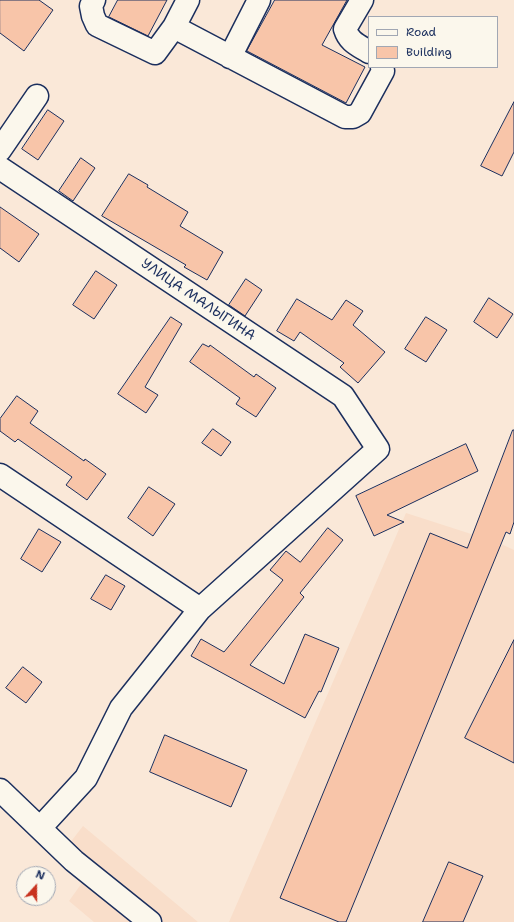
<!DOCTYPE html>
<html>
<head>
<meta charset="utf-8">
<style>
  body { margin:0 }
  #map { position:relative; width:514px; height:922px; overflow:hidden; background:#fae8d8; font-family:"Shantell Sans",sans-serif }
  canvas { display:block }
  .legend { position:absolute; left:368px; top:16px; width:130px; height:52px; box-sizing:border-box; background:#fbf7ec; border:1px solid #a1a7b3; margin:0; padding:5px 7px; list-style:none; font-size:12px; color:#1b2f5e }
  .legend li { display:flex; align-items:center; gap:8px; height:20px }
  .legend b { width:20px; border:1px solid #a1a7b3 }
  .north { position:absolute; left:16px; top:866px; width:40px; height:40px; box-sizing:border-box; background:#fbf7ec; border:1px solid #a1a7b3; border-radius:50%; rotate:21deg; font-size:11px; font-weight:700; line-height:16px; text-align:center; color:#1b2f5e }
  .north::after { content:''; display:block; margin:auto; width:14px; height:18px; background:#c8321e; clip-path:polygon(50% 0,100% 100%,50% 72%,0 100%) }
</style>
</head>
<body>
<div id="map">
<canvas width="514" height="922"></canvas>
<ul class="legend">
<li><b style="height:5px;background:#fbf7ec"></b>Road</li>
<li><b style="height:11px;background:#f8c5a9"></b>Building</li>
</ul>
<div class="north">N</div>
</div>
<script>
const g = document.querySelector('canvas').getContext('2d');
g.lineJoin = 'round';
function fill(path, color) { g.fillStyle = color; g.fill(path, 'evenodd'); }
function strokePath(path, color, width, dash) { g.strokeStyle = color; g.lineWidth = width; g.lineCap = dash ? 'butt' : 'round'; g.setLineDash(dash || []); g.stroke(path); }
function write(font, color, halo, rows, align = 'center') {
  g.font = font + ' "Shantell Sans",sans-serif'; g.lineWidth = 3.5; g.setLineDash([]); g.textBaseline = 'middle'; g.strokeStyle = halo; g.fillStyle = color; for (const [text, x, y, turn = 0] of rows) {
    g.save(); g.translate(x, y); g.rotate((+turn || 0) * Math.PI / 180); g.textAlign = isNaN(turn) ? turn : align; if (halo) g.strokeText(text, 0, 0); g.fillText(text, 0, 0); g.restore();
  }
}
fill(new Path2D(`
  M406,513L499,543L514,550V922H229Z
  M83,826L198,922H94L69,901L94,866L69,844Z`), '#f9deca');
const building = new Path2D(`
  M0,0H39L53,10L24,51L0,33Z
  M118,0H167L148,36L109,17Z
  M275,0H347L322,45L365,67L346,103L247,51Z
  M514,102V152L502,176L481,166Z
  M48,110L64,121L38,160L22,149Z
  M81,158L95,168L73,201L59,191Z
  M129,174L148,185L147,187L188,212L180,226L223,252L207,280L184,267L186,265L102,216Z
  M0,207L39,234L19,262L0,248Z
  M96,271L117,285L94,319L73,305Z
  M246,279L262,290L245,316L229,305Z
  M489,298L513,314L497,338L474,322Z
  M297,299L332,320L346,300L363,311L353,325L385,352L358,383L340,367L344,363L300,332L294,341L277,331Z
  M171,317L182,324L145,387L158,395L146,413L118,394Z
  M426,317L447,330L426,362L405,349Z
  M203,344L209,347L210,345L254,377L256,374L276,388L256,417L236,404L240,398L190,362Z
  M17,396L38,411L30,423L84,461L85,459L106,474L87,500L66,485L72,477L18,439L15,442L0,431V419Z
  M213,429L231,442L221,456L202,443Z
  M513,430H514V522L510,534L506,532L346,922H339L280,898L430,533L467,548Z
  M466,444L478,471L387,515L404,522L374,536L356,496Z
  M149,487L175,504L153,536L128,518Z
  M328,528L343,540L300,593L304,597L250,665L284,684L305,634L339,648L321,692L319,691L305,718L191,656L201,639L224,652L283,580L270,570L286,551L300,562Z
  M39,529L61,542L42,572L21,559Z
  M106,575L125,586L111,610L91,599Z
  M514,640V763L465,738Z
  M23,667L42,682L26,703L6,688Z
  M165,735L247,770L231,807L150,772Z
  M449,862L483,876L463,922H423Z`);
fill(building, '#f8c5a9');
strokePath(building, '#1b2f5e', 1);
const minor = new Path2D(`
  M94,0L91,6L93,16L97,25L155,53L174,27L345,117H353L360,113L383,71L382,67
  M362,0L345,29C349,42 358,45 369,52
  M174,27L188,0
  M230,57L259,0
  M0,150L37,96
  M0,168L343,396L378,449L200,609L121,708L86,778L40,828
  M0,475L200,609
  M0,790L74,861L150,922`);
strokePath(minor, '#1b2f5e', 25);
strokePath(minor, '#fbf7ec', 22);
write('14px', '#1b2f5e', '#fbf7ec', [
  ["УЛИЦА МАЛЫГИНА",198,300,34]
]);
</script>
</body>
</html>
